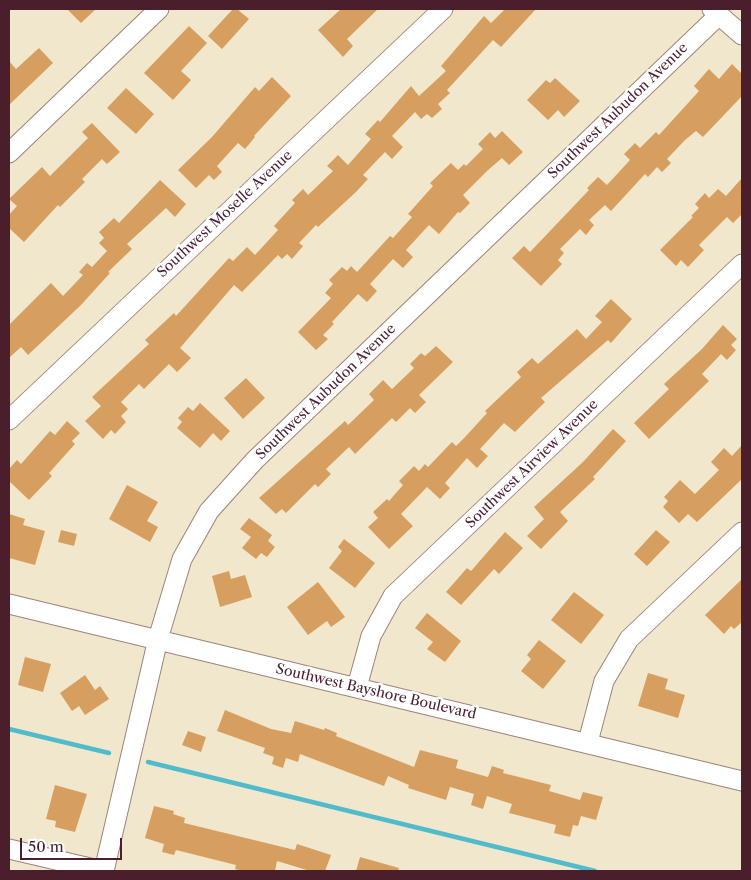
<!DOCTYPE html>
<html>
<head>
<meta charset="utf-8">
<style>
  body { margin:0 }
  #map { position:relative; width:751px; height:880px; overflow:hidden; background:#f1e7cd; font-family:"Libre Caslon Text",serif }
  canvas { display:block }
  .frame { position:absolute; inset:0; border:10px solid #4a1f2b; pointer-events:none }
  .scale { position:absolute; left:20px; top:838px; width:102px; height:22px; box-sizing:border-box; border:2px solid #4a1f2b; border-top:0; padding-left:6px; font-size:15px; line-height:18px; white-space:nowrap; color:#4a1f2b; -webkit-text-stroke:4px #fff; paint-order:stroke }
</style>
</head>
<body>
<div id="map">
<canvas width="751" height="880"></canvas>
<div class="frame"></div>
<div class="scale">50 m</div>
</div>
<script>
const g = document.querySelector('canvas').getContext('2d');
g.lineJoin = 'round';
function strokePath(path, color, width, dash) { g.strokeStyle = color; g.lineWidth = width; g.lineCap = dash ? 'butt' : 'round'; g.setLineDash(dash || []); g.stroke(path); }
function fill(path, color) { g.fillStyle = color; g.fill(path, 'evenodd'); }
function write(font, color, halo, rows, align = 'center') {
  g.font = font + ' "Libre Caslon Text",serif'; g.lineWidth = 5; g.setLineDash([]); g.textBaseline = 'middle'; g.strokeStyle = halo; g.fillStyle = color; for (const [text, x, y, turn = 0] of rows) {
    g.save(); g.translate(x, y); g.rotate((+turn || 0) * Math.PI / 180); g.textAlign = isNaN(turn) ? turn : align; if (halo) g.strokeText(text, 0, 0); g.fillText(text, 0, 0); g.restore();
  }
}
strokePath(new Path2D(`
  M9,729L109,753
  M148,762L595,871`), '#50bbcb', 4.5);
fill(new Path2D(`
  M67,9H96L81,23Z
  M233,9H237L249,19L222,49L208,36Z
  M341,9H378L347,39L353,46L343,57L318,30Z
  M505,9H536L501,47L493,40L447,90L450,93L438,104L442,109L432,118L427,114L421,119L415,112L392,136L403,147L392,159L385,152L363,175L368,179L356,192L318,227L316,225L299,243L303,246L292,259L287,254L282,259L278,255L242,292L234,285L180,348L191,358L177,372L169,364L144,389L139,384L121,402L128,409L121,416L126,422L115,434L111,430L103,439L85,421L101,406L92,397L149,344L145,340L174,313L176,316L229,258L233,261L247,247L255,255L278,230L274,226L295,203L292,200L303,189L308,195L333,171L327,166L338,155L348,165L371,139L365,134L378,120L380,122L411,86L419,96L446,71L441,66L484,16L491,23Z
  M189,26L207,43L181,71L191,80L173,100L144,73Z
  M39,48L53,63L9,105V61L16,69Z
  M732,64L742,74V96L703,137L696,131L685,140L667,159L671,163L662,172L657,167L648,177L645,174L611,211L605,205L589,220L594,225L586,235L580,229L560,249L564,253L558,260L562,264L541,286L512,258L524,246L530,252L589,190L587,188L598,177L607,185L630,160L624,154L635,143L640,148L656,132L659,135L699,91L694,86L709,69L719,79Z
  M272,77L291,96L254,136L255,137L245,149L238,143L217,166L222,172L214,180L209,175L196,188L178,170L212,137L255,87L259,91Z
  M555,78L580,101L564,117L558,110L548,120L527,100L546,80L550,83Z
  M126,88L154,114L136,134L107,108Z
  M92,123L120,152L107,164L102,159L82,179L85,182L60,207L58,205L24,242L9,228V215L17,206L9,199L42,167L50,176L88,138L82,132Z
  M502,131L523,152L509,165L502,158L487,171L463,195L470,203L460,213L458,212L439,234L429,225L406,250L413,257L403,268L393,259L370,284L377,291L367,302L358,294L332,322L334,324L323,335L328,339L316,350L298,332L331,298L325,293L333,284L329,280L342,267L347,271L351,266L357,272L390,236L393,238L412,217L408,214L433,186L430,183L451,163L458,170L464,164L466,166L483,149L478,144L490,132L495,138Z
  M742,178V214L733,223L727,217L699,245L704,250L688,267L681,260L676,266L660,250L693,217L691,216L699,208L695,204L705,193L709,198L718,189L726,196Z
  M160,180L186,204L175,217L166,208L127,244L132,249L108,272L110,273L81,305L28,355L21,347L9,358V325L51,283L63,296L83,275L79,272L87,263L92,267L107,251L99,243L104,238L99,232L114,218L119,223Z
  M611,299L632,319L611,343L608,340L541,398L545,402L515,432L504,423L480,449L488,456L477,468L467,458L445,483L450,488L440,499L427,487L401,514L413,526L389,549L368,527L378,518L373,512L387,499L389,501L403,485L399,481L414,466L419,471L425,464L428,467L452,442L456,446L466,436L487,413L485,411L521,377L517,372L532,358L538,364L577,329L586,339L602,322L595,316Z
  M723,325L737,339L731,345L736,350L727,360L721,354L702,374L709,381L649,439L634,423L669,389L664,384L702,349Z
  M436,346L453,362L419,395L426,402L415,413L410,408L396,422L392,418L355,454L349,447L326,469L331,474L318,487L315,484L286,513L282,509L276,514L259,498L345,421L348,425L374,400L369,394L383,380L392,389L414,368L410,364L421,353L425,356Z
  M246,378L265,398L243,419L224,398Z
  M200,403L230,431L221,441L213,433L200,448L177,428L182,422L178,418L188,407L193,411Z
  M67,421L80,433L72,441L75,444L49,473L52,476L29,500L9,481V469L17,460L21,464L50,431L55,435Z
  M613,429L626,441L593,477L595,479L560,512L568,521L541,549L527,536L544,519L534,507L583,462Z
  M742,445V479L697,522L688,514L679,523L663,507L668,501L664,497L680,480L695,494L719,470L711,462L724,448L732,456Z
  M127,485L158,502L147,521L158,527L150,542L109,519Z
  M9,514L25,519L23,525L45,531L35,565L9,558Z
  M249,518L272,535L268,541L275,547L267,557L261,553L256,559L242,548L251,537L240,529Z
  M61,530L77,534L74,546L58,542Z
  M656,530L670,542L647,566L634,554Z
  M505,532L523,548L499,574L494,569L461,605L446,592L467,568L471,571Z
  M344,539L375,563L355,588L329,568L342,551L338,547Z
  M229,571L231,579L245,575L252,597L220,607L212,576Z
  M742,579V622L734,629L731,626L724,634L705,615Z
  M318,582L345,617L331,627L327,621L308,635L287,607Z
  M574,592L604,615L581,644L551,620Z
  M427,613L461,641L445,662L427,649L433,642L415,628Z
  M539,640L566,661L543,689L521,671L531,659L527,655Z
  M25,657L51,664L43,692L18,685Z
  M648,673L668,679L665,689L685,695L678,718L638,706Z
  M85,675L95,690L100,686L109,699L85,715L79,706L72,711L60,693Z
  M225,710L271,729L291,733L295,721L324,730L325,728L337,733L336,736L414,767L420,750L458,760L456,768L488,777L492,766L504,770L503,773L551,785L549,791L580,800L583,792L603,797L596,820L581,816L578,826L573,825L570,837L554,833L556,825L509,813L512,804L487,796L483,809L471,805L474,794L450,787L446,800L408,788L409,785L388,776L384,786L300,754L298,762L286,758L283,768L272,764L274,757L263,753L265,748L217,731Z
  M188,731L206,737L201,752L182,745Z
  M55,785L87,794L75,832L55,827L56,821L46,819Z
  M154,806L174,811L173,814L185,818L184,823L295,850L297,844L331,855L325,871H310L277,861L275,871H242L235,869L236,865L176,850L174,855L162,852L164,844L145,838Z
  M360,857L399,868L398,871H356Z`), '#d69f5f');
const minor = new Path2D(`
  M712,9L742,35
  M9,153L159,9
  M9,420L443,9
  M9,604L742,781
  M357,687L371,636L393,596L742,264
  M588,742L604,681L629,639L742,532
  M9,849L103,871
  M104,871L158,639L182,559L209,511L255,460L719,15`);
strokePath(minor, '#9e837c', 21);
strokePath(minor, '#fff', 19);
write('14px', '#4a1f2b', '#fff', [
  ["Southwest Aubudon Avenue",618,111,-44],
  ["Southwest Moselle Avenue",225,214,-43],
  ["Southwest Aubudon Avenue",326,392,-44],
  ["Southwest Airview Avenue",532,464,-44],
  ["Southwest Bayshore Boulevard",376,692,13]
]);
</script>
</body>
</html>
